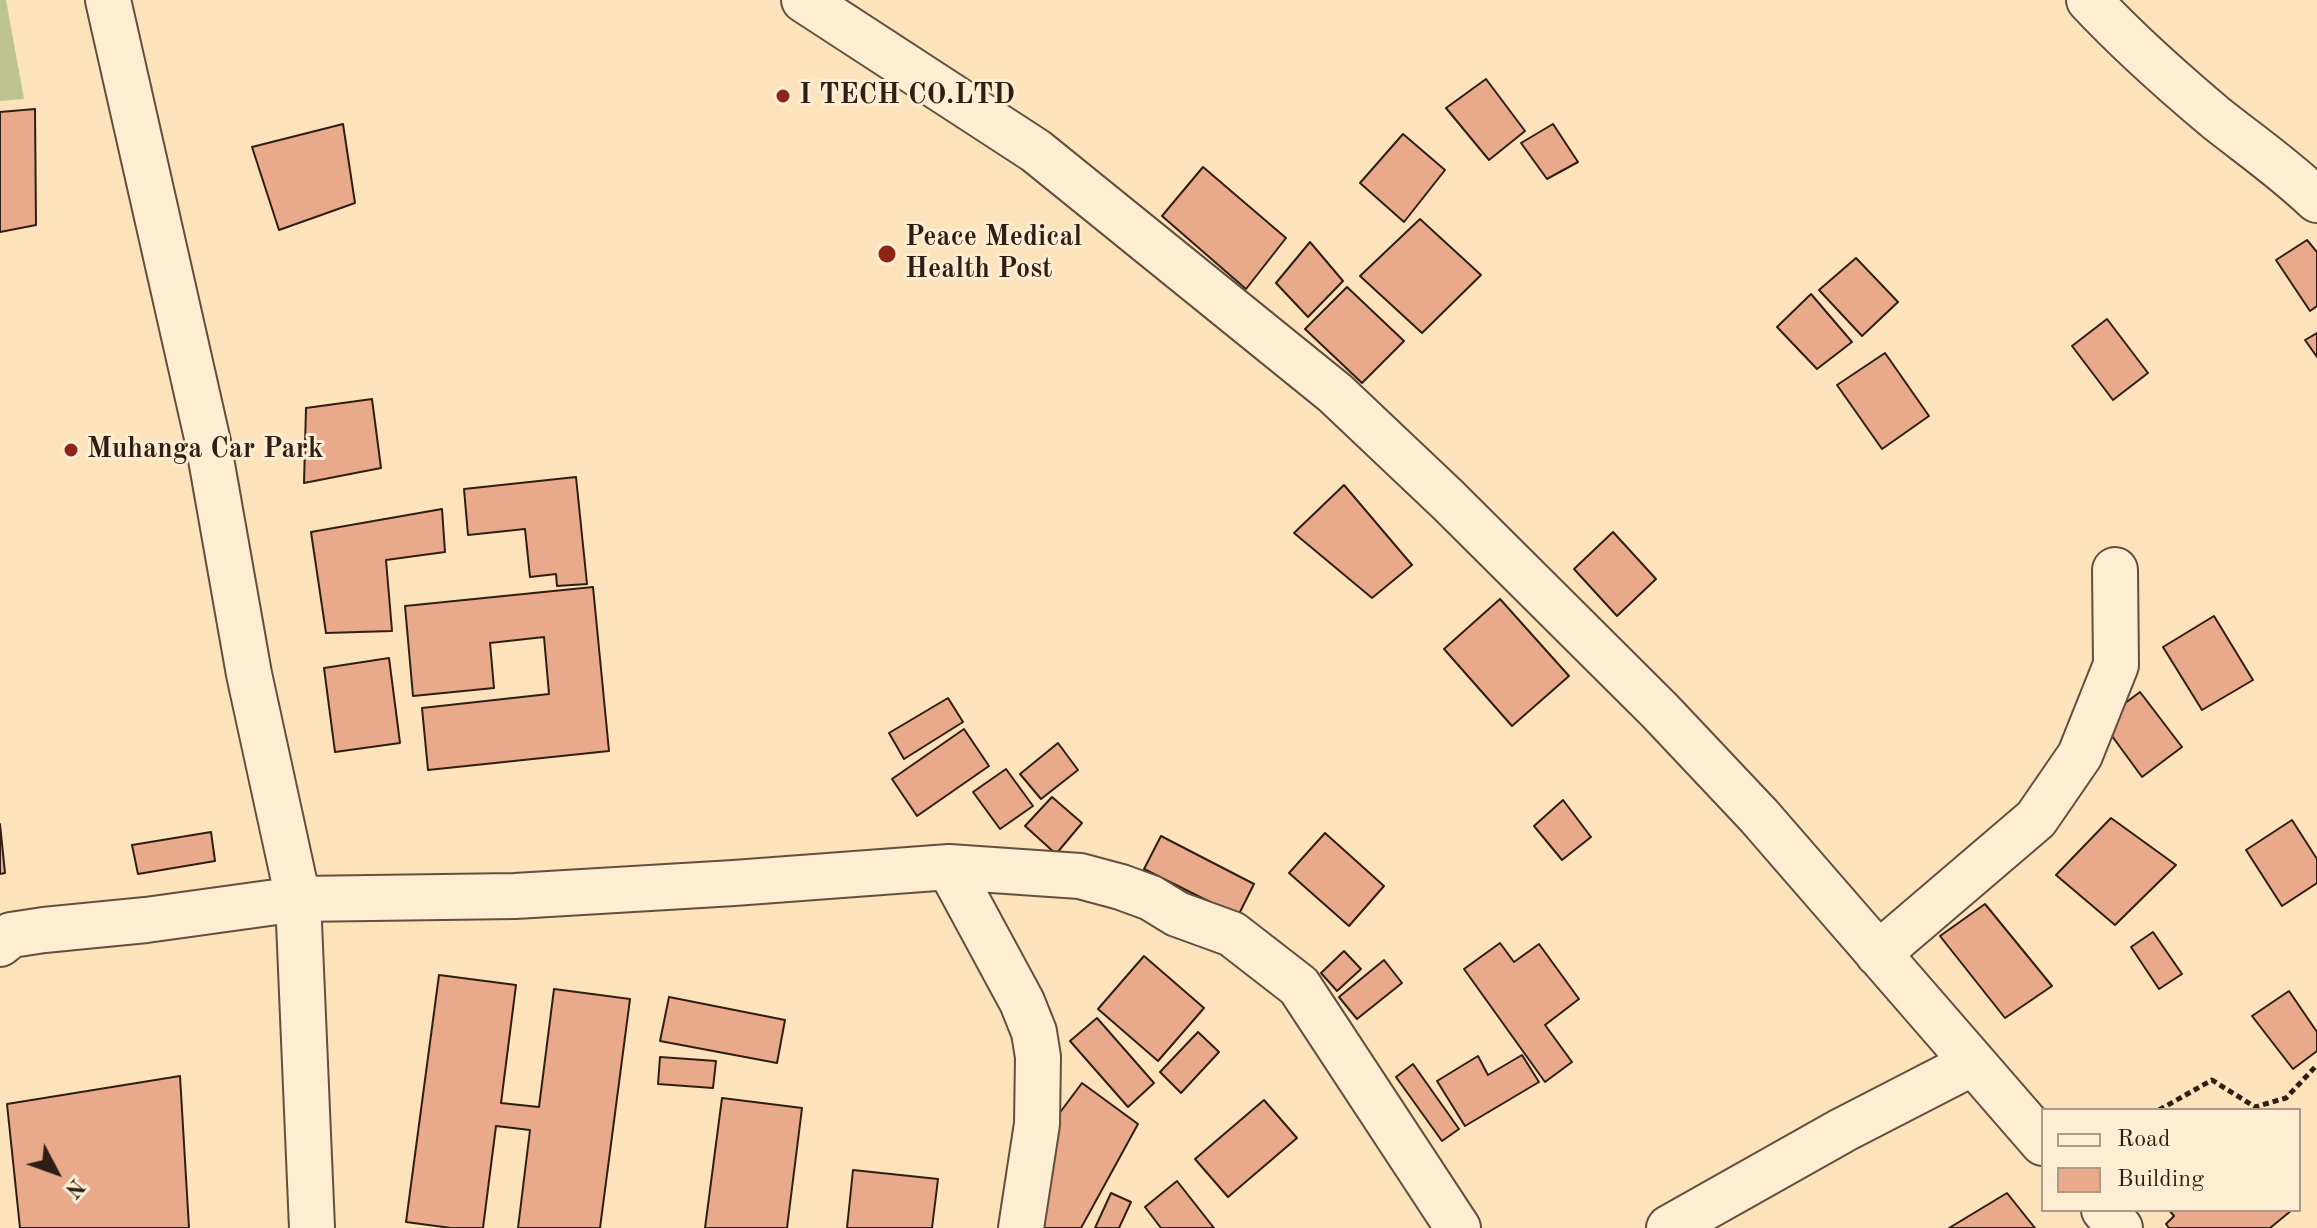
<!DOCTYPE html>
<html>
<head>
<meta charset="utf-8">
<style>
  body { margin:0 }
  #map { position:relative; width:2317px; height:1228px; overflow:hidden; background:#fce3bb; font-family:"Old Standard TT",serif }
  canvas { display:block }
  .legend { position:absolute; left:2041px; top:1108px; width:260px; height:104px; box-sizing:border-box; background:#fdedd3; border:2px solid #ab9a87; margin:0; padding:10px 14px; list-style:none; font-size:24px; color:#301e15 }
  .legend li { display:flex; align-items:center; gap:16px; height:40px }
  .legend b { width:40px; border:2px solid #ab9a87 }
  .north { position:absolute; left:16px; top:1132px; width:80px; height:80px; -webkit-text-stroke:6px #fdedd3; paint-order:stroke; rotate:131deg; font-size:22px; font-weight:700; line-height:32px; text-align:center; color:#301e15 }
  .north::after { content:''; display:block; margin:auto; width:28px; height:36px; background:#301e15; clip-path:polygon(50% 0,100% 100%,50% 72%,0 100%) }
</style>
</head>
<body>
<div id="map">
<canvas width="2317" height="1228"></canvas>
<ul class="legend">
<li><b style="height:10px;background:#fdedd3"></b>Road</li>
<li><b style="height:22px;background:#e8aa8a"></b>Building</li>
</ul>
<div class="north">N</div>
</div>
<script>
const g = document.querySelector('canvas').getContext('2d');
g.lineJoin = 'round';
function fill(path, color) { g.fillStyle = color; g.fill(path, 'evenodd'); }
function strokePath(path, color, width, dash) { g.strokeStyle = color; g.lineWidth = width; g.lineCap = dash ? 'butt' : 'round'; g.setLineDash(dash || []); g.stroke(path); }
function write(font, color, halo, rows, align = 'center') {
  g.font = font + ' "Old Standard TT",serif'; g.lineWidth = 6; g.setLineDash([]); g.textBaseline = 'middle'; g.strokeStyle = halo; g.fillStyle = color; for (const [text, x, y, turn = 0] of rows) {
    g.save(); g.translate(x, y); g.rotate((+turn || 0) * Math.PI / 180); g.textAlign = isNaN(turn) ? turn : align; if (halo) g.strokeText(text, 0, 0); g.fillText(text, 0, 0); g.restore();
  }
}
fill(new Path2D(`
  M0,0H6L24,99L0,101Z`), '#bec491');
const building = new Path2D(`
  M1486,79L1525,131L1489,160L1446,108Z
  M35,109L36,225L0,232V112Z
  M343,124L355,203L279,230L252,147Z
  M1553,124L1578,162L1547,179L1521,143Z
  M1403,134L1445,170L1404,222L1360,183Z
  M1203,167L1286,238L1246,289L1162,216Z
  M1420,219L1481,275L1422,333L1360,276Z
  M2307,240L2317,252V306L2310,311L2276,260Z
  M1310,242L1343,281L1308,317L1276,283Z
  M1856,258L1898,302L1862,336L1819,290Z
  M1347,287L1404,341L1362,383L1305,329Z
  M1811,294L1852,342L1817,369L1777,327Z
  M2107,319L2148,373L2113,400L2072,346Z
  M2317,333V357L2305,340Z
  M1885,353L1929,416L1882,449L1837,385Z
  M372,399L381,468L304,483L306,408Z
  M576,477L587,584L557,586L556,574L530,577L525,529L468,535L464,489Z
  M1344,485L1412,565L1372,598L1294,533Z
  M442,509L445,552L386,560L392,631L326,633L311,532Z
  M1613,532L1656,579L1617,616L1574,569Z
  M593,587L609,751L428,770L422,708L549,694L544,637L490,643L494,688L413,696L405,606Z
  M1500,599L1569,676L1512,726L1444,649Z
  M2214,616L2253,680L2202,710L2163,647Z
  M389,658L400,743L335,752L324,668Z
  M2140,692L2182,747L2142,777L2101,721Z
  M948,698L963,722L904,759L889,733Z
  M964,729L989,766L917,816L892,779Z
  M1058,743L1078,770L1041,799L1020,774Z
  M1006,769L1033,806L1000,829L973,792Z
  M1052,797L1082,823L1056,854L1025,826Z
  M1563,800L1591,837L1562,860L1534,826Z
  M2111,818L2176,865L2115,925L2056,875Z
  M2292,820L2317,859V883L2282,906L2246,850Z
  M0,824L5,873L0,874Z
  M211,832L215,861L138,874L132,845Z
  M1325,833L1384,886L1349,926L1289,873Z
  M1161,836L1254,884L1238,916L1144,869Z
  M1985,904L2052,986L2005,1018L1940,936Z
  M2153,932L2182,974L2159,989L2131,947Z
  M1500,943L1514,962L1539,944L1579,999L1545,1025L1572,1062L1545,1082L1464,969Z
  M1344,951L1361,969L1337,991L1321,973Z
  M1144,956L1204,1008L1158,1061L1098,1009Z
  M1384,960L1402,983L1357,1019L1339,997Z
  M439,975L516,985L501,1103L539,1107L554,989L630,999L600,1228H518L530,1130L496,1126L483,1228H451L406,1222Z
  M2289,991L2317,1032V1051L2293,1069L2252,1016Z
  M669,997L785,1020L777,1063L660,1041Z
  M1097,1018L1154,1083L1128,1107L1070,1041Z
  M1198,1032L1219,1052L1181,1093L1160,1072Z
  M1522,1055L1539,1082L1465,1126L1437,1081L1478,1056L1488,1075Z
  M660,1057L716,1061L713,1088L658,1084Z
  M1413,1064L1459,1129L1442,1141L1396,1077Z
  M180,1076L189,1228H20L7,1104Z
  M1082,1083L1138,1124L1081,1228H1044L1052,1123Z
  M722,1098L802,1108L787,1228H705Z
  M1264,1100L1297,1138L1228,1197L1195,1159Z
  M853,1170L938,1179L932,1228H847Z
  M1177,1181L1214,1228H1161L1145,1207Z
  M1111,1193L1131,1202L1119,1228H1095Z
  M2007,1193L2035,1228H1949Z
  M2169,1210H2292L2270,1228H2169L2166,1224L2174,1216Z`);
fill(building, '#e8aa8a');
strokePath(building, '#301e15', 2);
const minor = new Path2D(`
  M108,0L208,442L249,674L298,899L312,1228
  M804,0L1036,151L1335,393L1448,500L1660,711L1759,816L2043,1143
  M2089,0C2128,42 2172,81 2216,118C2250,145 2286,170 2317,200
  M949,867L1022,1002L1034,1032L1038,1057L1037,1124L1021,1228
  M0,944L11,935L44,930L146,920L298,899L515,896L734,883L949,867L1080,876L1121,887L1151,898L1177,914L1232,934L1299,986L1458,1228
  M1878,954L2036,819L2080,755L2116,665L2115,570
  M2104,1210L2120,1228
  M1669,1228L1843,1130L1973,1063`);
strokePath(minor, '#634f3e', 48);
strokePath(new Path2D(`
  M2159,1110L2212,1080L2255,1107L2286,1098L2317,1065`), '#301e15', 5, [6, 4]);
strokePath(minor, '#fdedd3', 44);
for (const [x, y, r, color] of [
  [783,96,8,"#8f2418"],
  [887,254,10,"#8f2418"],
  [71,450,8,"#8f2418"]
]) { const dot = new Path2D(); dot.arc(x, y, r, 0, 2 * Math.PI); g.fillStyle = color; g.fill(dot); strokePath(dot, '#fdedd3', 3); }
write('bold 28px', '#301e15', '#fdedd3', [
  ["I TECH CO.LTD",799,96],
  ["Peace Medical",905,238],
  ["Health Post",905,270],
  ["Muhanga Car Park",87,450]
], 'left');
</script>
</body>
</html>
